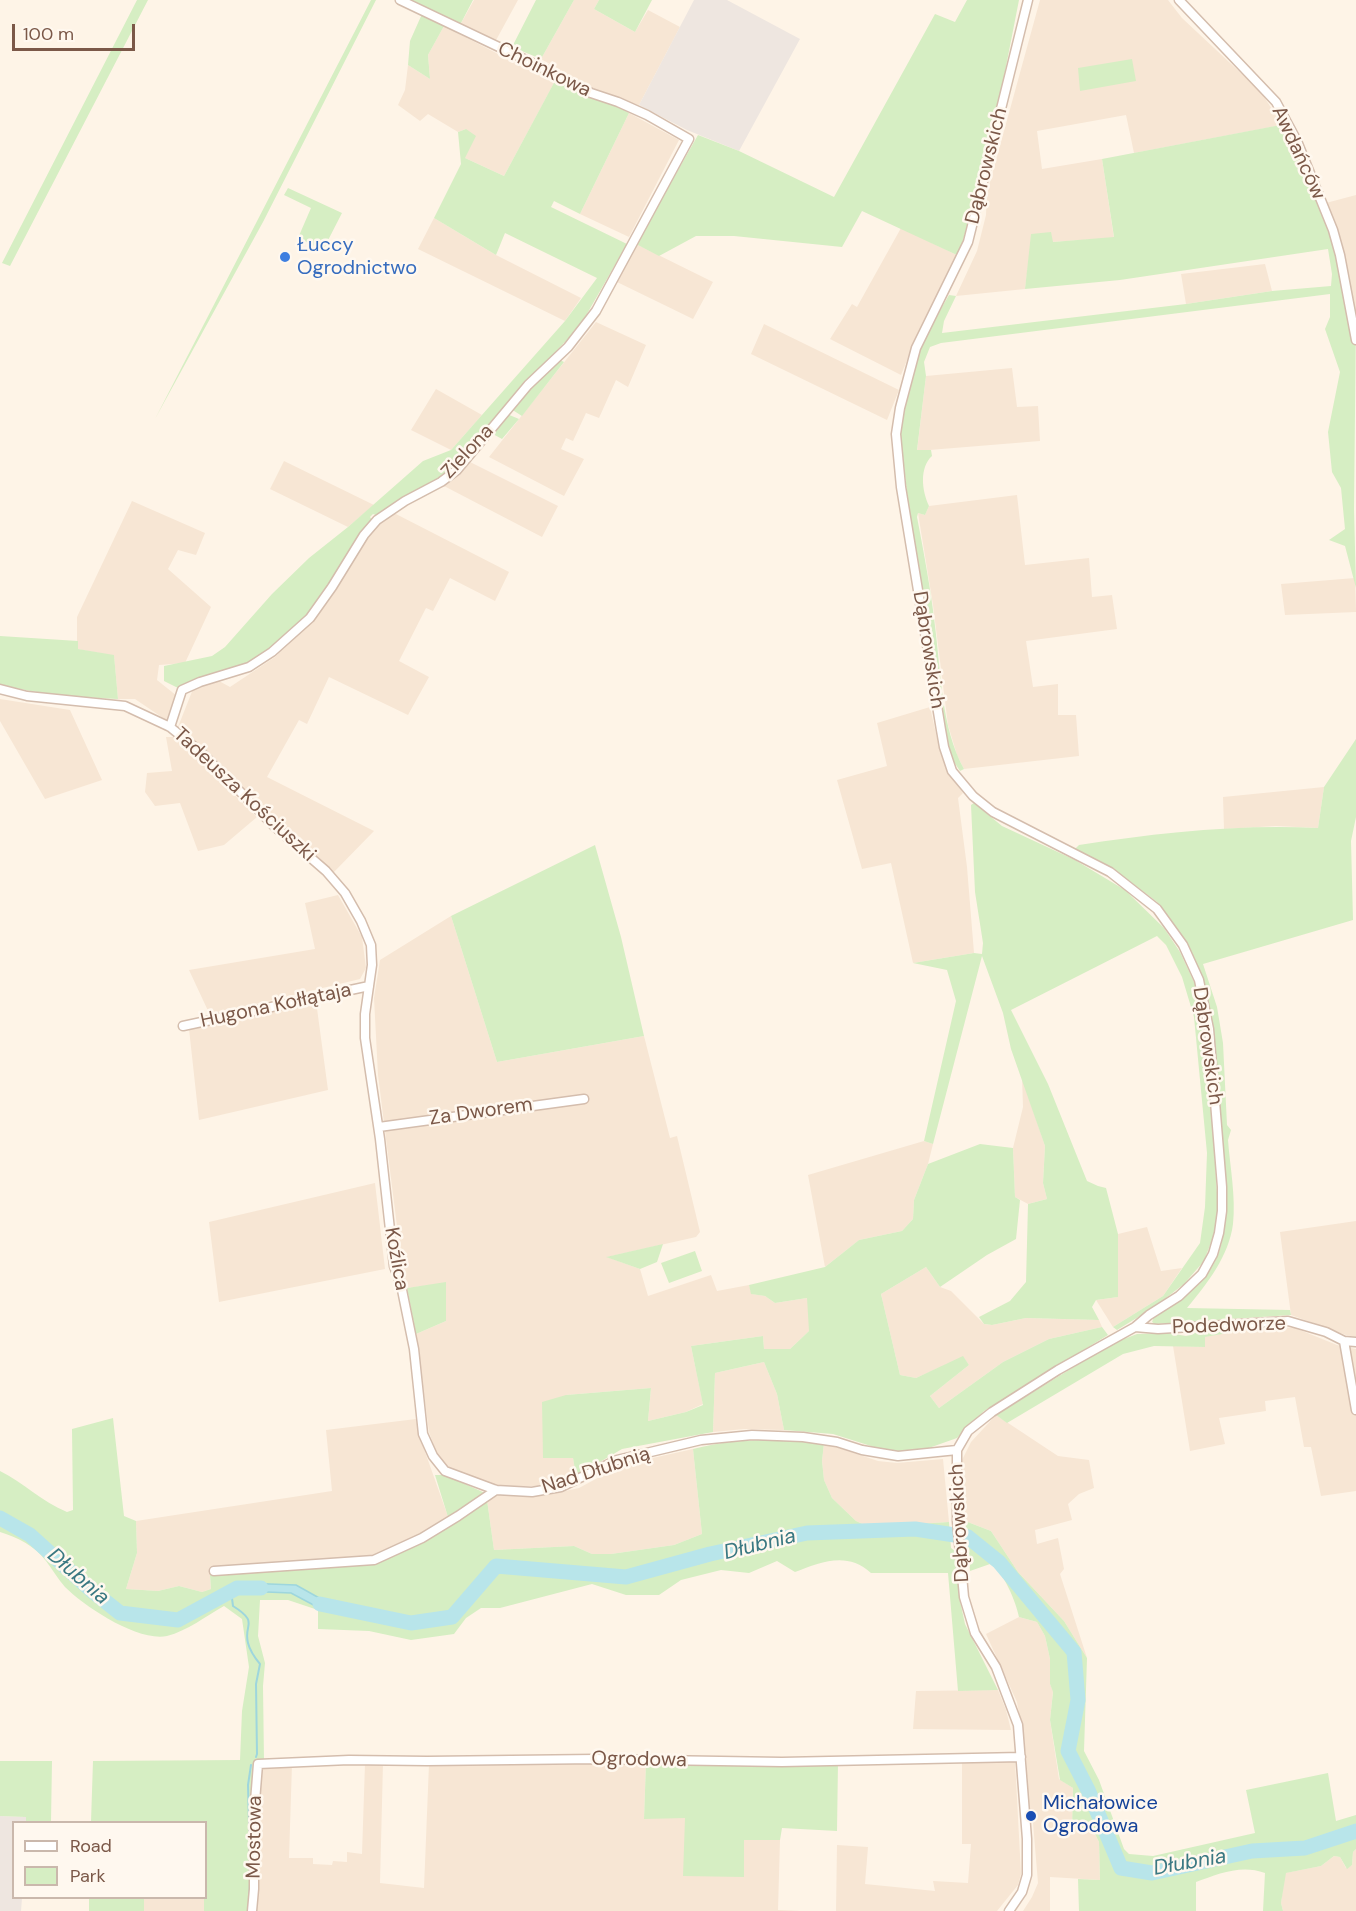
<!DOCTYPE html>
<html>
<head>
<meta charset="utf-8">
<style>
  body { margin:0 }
  #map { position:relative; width:1356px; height:1911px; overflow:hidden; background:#fef4e7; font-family:"DM Sans",sans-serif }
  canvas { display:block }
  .legend { position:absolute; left:12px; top:1821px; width:195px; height:78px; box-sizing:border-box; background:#fff8ef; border:2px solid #cab8ac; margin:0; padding:8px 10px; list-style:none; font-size:18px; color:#7b5848 }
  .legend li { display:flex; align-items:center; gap:12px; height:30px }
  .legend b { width:30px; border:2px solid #cab8ac }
  .scale { position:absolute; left:12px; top:24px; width:123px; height:27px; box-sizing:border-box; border:3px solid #7b5848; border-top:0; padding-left:8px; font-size:18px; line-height:21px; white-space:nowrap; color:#7b5848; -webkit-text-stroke:4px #fff8ef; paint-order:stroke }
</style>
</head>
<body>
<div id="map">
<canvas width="1356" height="1911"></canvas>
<ul class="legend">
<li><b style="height:8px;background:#fff"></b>Road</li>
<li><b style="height:16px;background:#d6eec3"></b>Park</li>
</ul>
<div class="scale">100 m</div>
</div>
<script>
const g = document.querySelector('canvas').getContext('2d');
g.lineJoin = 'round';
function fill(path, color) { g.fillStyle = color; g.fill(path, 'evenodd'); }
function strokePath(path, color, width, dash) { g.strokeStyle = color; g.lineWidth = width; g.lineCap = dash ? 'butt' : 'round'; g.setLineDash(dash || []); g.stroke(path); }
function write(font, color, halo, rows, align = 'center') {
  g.font = font + ' "DM Sans",sans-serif'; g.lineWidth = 5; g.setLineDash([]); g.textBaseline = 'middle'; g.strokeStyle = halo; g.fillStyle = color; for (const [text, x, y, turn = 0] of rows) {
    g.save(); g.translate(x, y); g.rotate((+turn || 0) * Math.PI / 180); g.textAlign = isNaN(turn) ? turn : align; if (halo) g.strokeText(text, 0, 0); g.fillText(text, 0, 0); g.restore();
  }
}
fill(new Path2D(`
  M474,0H518L495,42L460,25Z
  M574,0H599L594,9L635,32L648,10L680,27L639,105L605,95L541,59Z
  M1040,0H1168L1182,18L1261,92L1282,125L1134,153L1126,115L1037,131L1042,169L1102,159L1114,238L1052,242L1032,234L1025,289L956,296L977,251L986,215L987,193Z
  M444,26L554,83L504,176L465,158L466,129L458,132L428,114L420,121L398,105L405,90L408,65L430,79L428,55Z
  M629,113L679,140L629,237L580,214Z
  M1356,195V316L1353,317L1326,203Z
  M434,218L496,255L581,298L565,321L418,249Z
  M901,228L959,256L915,340L901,375L830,339L852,304L857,307Z
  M636,244L713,282L693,319L617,282Z
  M1265,264L1272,291L1186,304L1181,274Z
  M596,322L646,345L628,387L616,380L599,418L586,413L573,441L566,438L561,449L584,459L564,496L489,457Z
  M764,324L899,390L887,420L751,354Z
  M1012,368L1017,407L1038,406L1040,441L917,451L926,376Z
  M436,389L482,415L451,450L411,430Z
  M284,461L374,505L348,527L270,489Z
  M470,462L558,506L542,537L444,486Z
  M1017,495L1025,565L1089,558L1092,597L1112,595L1117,629L1026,641L1033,687L1058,684V715H1076L1079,756L964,769L957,755L948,725L933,605L918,513L925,515L929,506Z
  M132,501L205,533L196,555L178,550L168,569L211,607L185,663L159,665L157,680L177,696L169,722L135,699H118L114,656L77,649V617Z
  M394,513L509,572L495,601L450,578L433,611L426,608L399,661L429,677L408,715L329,677L307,724L299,720L267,777L374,831L333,873L178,727L193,689L219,681L230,687L275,657L312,622L361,545L384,519Z
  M1355,578L1356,612L1285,615L1281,584Z
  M0,699L70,710L102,780L45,799L0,721Z
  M930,707L939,747L947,770L963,793L958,798L967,867L974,953L913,963L891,863L862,869L837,780L887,766L877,723Z
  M166,737H176L257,817L224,845L198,851L180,803L155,806L145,792L147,773L172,771Z
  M1324,787L1318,828L1276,826L1224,829L1223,797Z
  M338,895L362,937L366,968L360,979L210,1015L189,970L315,949L305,903Z
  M451,916L497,1062L644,1036L670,1138L677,1136L700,1232L696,1237L607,1257L640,1269L648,1296L711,1275L717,1291L749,1285L752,1294L765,1296L775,1303L807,1298L809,1300V1331L790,1349H764L763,1336L691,1346L703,1404L686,1412L648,1421L651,1388L566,1395L543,1458H573L576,1476L558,1483L539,1486L502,1487L458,1473L439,1460L429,1432L416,1334L446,1321V1283L407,1288L399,1242L378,1075L374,998L380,960Z
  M316,1001L328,1090L199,1120L189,1029Z
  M1022,1077L1045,1146L1043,1183L1047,1199L1028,1204L1015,1197L1013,1148L1023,1107Z
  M924,1141L933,1144L928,1164L914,1200L913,1219L902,1231L859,1240L825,1267L808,1175Z
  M375,1183L385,1269L219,1302L209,1222Z
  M1356,1221V1337L1346,1335L1291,1315L1280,1232Z
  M1147,1227L1161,1271L1182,1268L1163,1296L1113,1327L1096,1300L1118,1297V1234Z
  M926,1267L940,1287L951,1291L984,1324L992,1325L1026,1318L1099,1320L1102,1327L1049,1339L1003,1362L939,1408L930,1396L969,1365L963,1357L916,1378L900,1375L881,1294Z
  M1275,1327L1295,1328L1337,1345L1356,1349V1491L1321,1496L1311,1447H1304L1295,1397L1265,1401L1266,1411L1219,1418L1225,1444L1190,1451L1173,1346L1204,1347V1337L1246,1329Z
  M764,1362L777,1394L784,1430L744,1429L713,1432L715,1373Z
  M996,1415L1058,1456L1089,1460L1094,1488L1079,1494L1068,1504L1072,1520L1035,1530L1037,1544L1058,1538L1064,1569L1060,1574L1087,1658L1064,1621L1018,1572L991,1531L965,1521L962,1460L971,1442Z
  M416,1419L424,1449L451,1525L375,1564L210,1575L211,1589L202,1592L179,1586L158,1591L126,1589L137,1553L136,1521L332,1491L326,1430Z
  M824,1443L878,1461L897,1463L943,1459L949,1522L869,1527L856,1521L832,1498L824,1480L822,1461Z
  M693,1449L702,1534L674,1545L611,1554H592L574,1546L494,1550L487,1500L499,1495L542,1496L579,1488L607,1473L615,1472L617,1466Z
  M1019,1617L1037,1622L1045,1636L1050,1659V1684L1053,1691L1050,1720L1059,1779L1073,1788L1072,1828L1094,1832L1099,1842L1100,1880L1050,1877V1911H1023L1032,1897L1038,1883L1032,1811H1029L1026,1755L1017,1702L986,1634Z
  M998,1690L1006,1710L1011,1730L913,1729L916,1691Z
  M962,1761H1015L1021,1874L1018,1885L997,1911H836L837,1845L868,1847L865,1884L935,1891L933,1881L968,1883L971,1844H962Z
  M646,1762L644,1818H685L744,1840H780L778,1910L800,1911H257L258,1880L256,1820L261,1766L292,1764L289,1858H313V1864L332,1865L333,1861L347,1862V1852L362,1854L365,1764L383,1763L380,1883L424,1888L429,1764Z
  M1356,1849V1911H1283L1281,1903L1285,1873L1321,1866L1334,1856L1340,1857L1346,1868L1352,1865L1353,1852Z
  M144,1898H204V1911H144Z`), '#f7e6d4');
fill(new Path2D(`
  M694,0H727L800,39L739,151L687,130L639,105Z
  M0,1816L27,1817L26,1822H14V1898H22L21,1911H0Z`), '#eee6e0');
fill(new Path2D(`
  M137,0H148L10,266L2,263Z
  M371,0H376L263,222L155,419Z
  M406,0H473L460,25Z
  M536,0H574L541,59L512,47Z
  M599,0H652L635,32L594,9Z
  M967,0H1019L998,107L959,256L862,211L842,247L734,236H696L659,256L636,244L698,135L739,151L834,197L935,14L955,22Z
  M422,14L444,26L428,55L430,79L408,65L410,41Z
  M1132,59L1136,81L1080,91L1078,68Z
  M556,79L585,95L613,104L629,113L580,214L554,201L551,207L627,244L580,326L527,382L453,470L378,516L373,514L370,517L373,521L311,611L296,629L257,660L180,689L164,681V666L212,656L225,647L272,594L309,558L348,527L423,461L451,450L565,321L597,278L505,233L496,255L434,218L461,164L458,132L466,129L476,136L465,158L504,176Z
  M1291,123L1301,138L1342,247L1353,316H1356L1354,509L1356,588L1345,546L1329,540L1345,529L1341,488L1332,472L1328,432L1340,372L1325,329L1330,317V294L941,343L930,347L924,362L926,376L917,450H931L932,456C919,468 922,491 929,506L925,515L918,513L917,517C924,554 931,590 935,626C941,673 941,727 964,769L960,771L952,759L944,725L909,510L900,430L911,375L924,338L949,295L956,296L944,321L942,333L1186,304L1272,291L1331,286L1332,274L1328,249L1120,280L1025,289L1031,234L1051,232L1053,242L1114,237L1102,159Z
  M288,188L342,213L323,250L298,238L311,208L284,195Z
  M558,359L564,362L522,416L511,409Z
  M507,414L519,419L502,439L491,433Z
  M0,636L78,641V649L114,655L118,699C77,697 39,695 0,684Z
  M1356,739V817L1351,841L1353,920L1203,964L1217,1007L1223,1043L1227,1125L1231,1130L1228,1140C1230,1167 1236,1197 1233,1224C1229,1256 1207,1284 1187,1308L1290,1310L1291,1315L1155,1324L1152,1322L1154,1317C1178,1301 1207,1283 1218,1255C1224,1240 1224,1223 1226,1208L1205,989L1172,922L1157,902L1119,873L1075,849L1079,845C1158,833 1238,824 1318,828L1324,787Z
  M974,803L1002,826L1075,860L1125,890L1164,928L1180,952L1195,984L1205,1032L1214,1149L1217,1193V1219L1213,1237L1204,1261L1184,1284L1153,1308L1117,1330L1113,1327L1163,1296L1200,1243L1205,1207L1207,1153L1194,1017L1182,977L1166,945L1157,936L1011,1010L1048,1084L1087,1181L1098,1186L1106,1188L1118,1234V1297L1096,1300L1092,1307L1099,1320L1026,1318L992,1325L984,1324L979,1317L1010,1301L1026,1282L1028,1204L1047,1199L1043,1183L1045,1146L1011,1049L1003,1013L982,956L933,1144L924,1141L956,1001L947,970L913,963L974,953L982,954L983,943L975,892L971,805Z
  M595,845L621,937L644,1036L497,1062L451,916Z
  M980,1144L1013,1148L1015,1197L1020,1200L1016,1239L987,1255L940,1287L926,1267L881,1294L900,1375L916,1378L963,1356L969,1365L930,1396L939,1408L1003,1362L1049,1339L1102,1327L1108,1335L984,1411L957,1438L926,1449L890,1452L833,1434L784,1430L777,1394L764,1362L715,1373L713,1432L622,1449L576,1476L573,1458H543L542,1402L566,1395L651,1388L648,1421L686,1412L703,1405L691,1346L763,1336L764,1349H790L809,1331L807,1298L775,1303L765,1296L751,1294L749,1285L825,1267L859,1240L902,1231L913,1219L914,1200L928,1164Z
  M663,1244L657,1262L640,1269L606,1257Z
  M695,1251L702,1271L669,1283L661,1263Z
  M446,1282V1321L416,1334L407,1288Z
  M1238,1329L1239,1331L1205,1337V1347L1154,1346L1123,1354L1007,1423L996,1415L1111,1344L1137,1334L1168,1333L1186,1336L1198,1332Z
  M113,1418L124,1516L136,1521L137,1553L126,1589L158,1591L179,1586L202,1592L211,1589L210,1575L375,1564L487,1500L494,1550L574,1546L592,1554H611L674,1545L702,1534L693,1449C741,1437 776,1440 824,1443L822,1461L824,1480L832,1498L856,1521L869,1527L949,1522L951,1548L955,1551L959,1596L965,1624L998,1690L958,1691L948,1573H871C847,1551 821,1562 795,1572L777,1561L749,1573L721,1570L681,1580L659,1595H626L592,1584L500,1608H481L466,1618L454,1634L411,1640L369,1631L318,1629V1610L288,1600H260L258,1636L265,1663L263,1686L264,1761H254L250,1812L253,1885L250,1911H204V1898H206V1822H91L93,1761L240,1760L242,1711L249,1667L242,1619L224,1606C206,1616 187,1631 167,1636C138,1642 85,1607 65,1587C58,1579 52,1569 46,1561C34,1545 18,1538 0,1532V1471C24,1483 42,1502 67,1512L73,1510L72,1429Z
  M435,1475H445L485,1493L448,1517Z
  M965,1521L991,1531L1018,1572L1064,1621L1087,1658L1084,1751L1099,1780L1124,1849L1129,1854L1153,1856L1255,1833L1246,1790L1328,1773L1336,1821L1356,1815V1849L1353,1852L1352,1865L1347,1869L1340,1857L1334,1856L1321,1866L1286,1873L1281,1903L1283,1911H1263L1265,1873C1241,1864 1218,1874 1196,1882V1911H1079L1078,1879L1100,1880L1099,1842L1094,1832L1072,1828L1073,1788L1060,1780L1050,1720L1053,1692L1050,1684V1659L1045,1636L1037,1622L1019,1617C1016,1602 1004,1572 990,1564L970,1571Z
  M0,1761H52L51,1822L26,1821V1817L0,1816Z
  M646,1762L838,1763L837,1831L782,1828L780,1840H744V1877L683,1876L685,1818L644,1819Z
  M89,1898H144V1911H89Z`), '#d6eec3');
const water = new Path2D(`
  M243,1583L296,1585L321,1599L337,1602L340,1612L321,1609L291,1593L242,1591Z`);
fill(water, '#b8e5ea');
strokePath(water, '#9ed6dd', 1.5);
strokePath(new Path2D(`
  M231,1591L233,1606C260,1623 243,1624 248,1643C250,1651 255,1658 260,1664L256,1684L257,1754L256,1757
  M250,1860L248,1785L251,1765
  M249,1905L250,1884`), '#9ed6dd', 2);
strokePath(new Path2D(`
  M0,1518L30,1535L91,1590L120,1613L178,1620L237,1588H261
  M320,1604L411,1623L452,1617L496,1566L626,1577L710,1554L807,1533L915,1529L968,1537L999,1562L1074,1652L1078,1700L1068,1751L1088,1790L1121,1868L1152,1873L1252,1851L1305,1848L1356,1831`), '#b8e5ea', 15);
const minor = new Path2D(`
  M1179,0L1276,102L1297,141L1333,230L1340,255L1356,340
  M0,689L27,696L125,706L170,727L202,753L273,825L326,871L345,893L361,921L371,945L372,965L365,1014V1038L380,1139L394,1266L401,1285L414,1349L423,1434L433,1456L445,1471L496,1490L532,1492L561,1487L617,1460L701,1440L752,1435L803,1437L837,1442L862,1450L898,1456L957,1450
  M170,727L182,690L200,682L249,667L272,652L310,618L332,587L364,535L377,520L405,501L441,482L457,470L528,385L568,347L596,311L689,139L647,115L618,102L591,93L543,68L400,0
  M183,1026L369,986
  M379,1127L584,1099
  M1135,1327L1158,1329L1288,1321L1326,1332L1344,1341L1356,1342
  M1344,1341L1356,1410
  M214,1571L374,1560L422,1538L458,1516L496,1490
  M252,1911L254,1889V1814L258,1764L349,1760L427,1761L596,1759L782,1762L1021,1757
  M1009,1911L1022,1892L1027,1875V1839L1018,1725L996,1667L975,1633L964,1597L957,1521V1450L968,1431L992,1412L1058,1370L1135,1327L1149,1315L1179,1296L1202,1274L1213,1254L1219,1233L1222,1211V1187L1209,1029L1199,980L1183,945L1157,909L1110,872L993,812L973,796L952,771L944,747L941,730L901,487L896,434L900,408L916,348L968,242L1028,0`);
strokePath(minor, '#d4bdad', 11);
strokePath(minor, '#fff', 8);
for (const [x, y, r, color] of [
  [285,257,6,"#3f7fe0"],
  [1031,1816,6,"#1a4fb4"]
]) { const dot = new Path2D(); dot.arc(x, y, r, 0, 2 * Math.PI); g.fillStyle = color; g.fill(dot); strokePath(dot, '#fff8ef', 2); }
write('20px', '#7b5848', '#fff8ef', [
  ["Choinkowa",544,70,26],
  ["Awdańców",1298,153,65],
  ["Dąbrowskich",987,166,-76],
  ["Zielona",468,452,-47],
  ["Dąbrowskich",928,650,81],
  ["Tadeusza Kościuszki",244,795,43],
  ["Hugona Kołłątaja",276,1006,-12],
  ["Dąbrowskich",1207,1046,82],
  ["Za Dworem",481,1112,-8],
  ["Koźlica",396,1259,80],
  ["Podedworze",1229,1326,-2],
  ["Nad Dłubnią",596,1471,-18],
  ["Dąbrowskich",960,1523,-93],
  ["Ogrodowa",639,1760,1],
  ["Mostowa",255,1837,-89]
]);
write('20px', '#366cbe', '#fff8ef', [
  ["Łuccy",297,246],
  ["Ogrodnictwo",297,269]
], 'left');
write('20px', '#164399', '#fff8ef', [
  ["Michałowice",1043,1804],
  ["Ogrodowa",1043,1827]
], 'left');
write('italic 21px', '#3a7882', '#fff8ef', [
  ["Dłubnia",760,1545,-14],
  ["Dłubnia",78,1577,41],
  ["Dłubnia",1190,1863,-10]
]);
</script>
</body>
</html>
